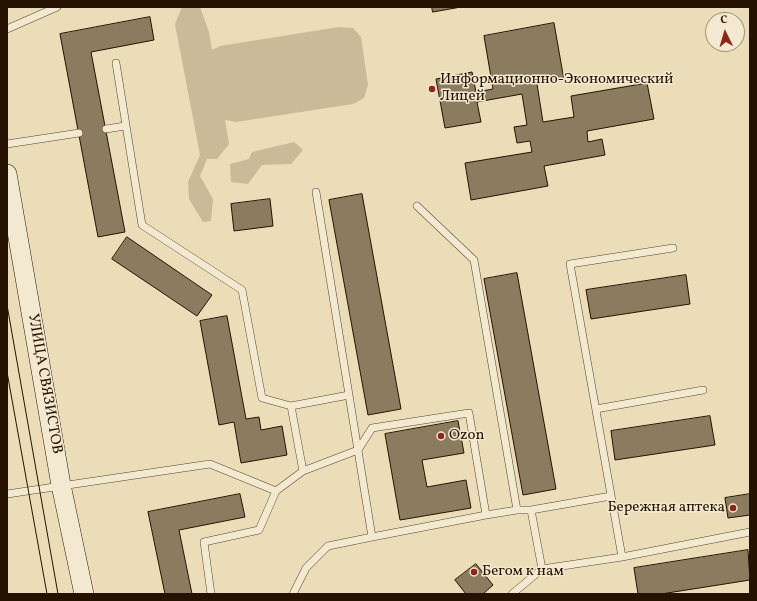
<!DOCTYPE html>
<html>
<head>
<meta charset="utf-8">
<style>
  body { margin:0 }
  #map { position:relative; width:757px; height:601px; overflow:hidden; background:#ebddb7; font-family:Vollkorn,serif }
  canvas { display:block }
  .frame { position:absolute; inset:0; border:8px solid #261200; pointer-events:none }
  .north { position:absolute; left:705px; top:12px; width:40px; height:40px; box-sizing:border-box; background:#f2e9d0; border:1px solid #a0937d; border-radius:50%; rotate:355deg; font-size:11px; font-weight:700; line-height:16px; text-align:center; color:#261200 }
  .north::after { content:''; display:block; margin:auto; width:14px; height:18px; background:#8f2418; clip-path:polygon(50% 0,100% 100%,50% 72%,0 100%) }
</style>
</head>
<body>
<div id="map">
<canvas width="757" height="601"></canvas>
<div class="frame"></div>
<div class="north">С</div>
</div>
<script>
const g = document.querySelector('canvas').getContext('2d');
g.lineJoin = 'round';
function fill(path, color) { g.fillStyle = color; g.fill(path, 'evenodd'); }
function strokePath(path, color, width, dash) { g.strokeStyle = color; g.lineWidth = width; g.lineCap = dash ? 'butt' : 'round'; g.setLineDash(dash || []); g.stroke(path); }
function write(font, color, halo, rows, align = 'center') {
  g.font = font + ' Vollkorn,serif'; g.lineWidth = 3; g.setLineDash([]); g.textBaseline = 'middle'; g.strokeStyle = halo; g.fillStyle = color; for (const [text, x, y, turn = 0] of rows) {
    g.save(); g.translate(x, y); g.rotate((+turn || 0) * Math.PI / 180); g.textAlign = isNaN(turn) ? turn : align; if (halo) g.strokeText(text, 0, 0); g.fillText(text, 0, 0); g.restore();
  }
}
fill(new Path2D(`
  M182,7H200L209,32L212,50L220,46L339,27L353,28L361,37L368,85L364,98L353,104L236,122L225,120L229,144L217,159H207L200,176L213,199L211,221L203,222L189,199L188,182L200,155L175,24Z
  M294,142L303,150L291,164L262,165L248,184L231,182L230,164L249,159L252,152Z`), '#caba98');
const building = new Path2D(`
  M432,7H461L433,12Z
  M150,17L154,40L91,52L125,232L98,237L60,34Z
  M554,23L564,80L537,84L543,122L574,117L571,96L647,83L654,119L587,131L588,142L602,139L605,155L544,166L548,186L471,200L465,163L532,152L530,141L517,143L514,127L527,125L522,94L477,102L481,122L445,128L436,79L472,72L476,92L493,89L484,36Z
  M362,194L401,409L368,415L329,200Z
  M270,199L273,226L234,231L231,204Z
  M127,237L212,295L197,316L112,259Z
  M517,273L556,489L523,495L484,279Z
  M686,275L690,304L591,319L586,290Z
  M227,316L246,419L259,417L261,430L282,426L287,455L241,463L234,422L219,425L200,321Z
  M710,416L715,445L615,460L611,431Z
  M458,421L464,453L422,460L427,487L466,480L471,508L400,520L385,434Z
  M240,494L245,517L179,530L192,594H165L148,512Z
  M750,494V515L728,518L725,498Z
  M748,550L750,580L661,594H638L634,568Z
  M476,564L493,585L483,594H466L455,580Z`);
fill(building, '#8c7c5f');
strokePath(building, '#261200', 1);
const service = new Path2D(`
  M7,29L57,7
  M116,63L142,225L242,290L262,398L291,406L303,471
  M106,129L125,126
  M7,144L79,133
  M417,206L474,260L517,510
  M349,395L372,537L486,515L517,510H531L542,569
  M291,406L349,395L316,192
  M596,409L703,390
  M7,494L210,464L276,491L303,471L358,450L372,428L469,413L486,515
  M531,510L611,496
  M622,557L570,264L673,248
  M211,594L204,542L259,530L276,491
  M293,594L306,568L328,546L372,537
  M512,594L542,569L622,557L750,532`);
const secondary = new Path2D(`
  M7,174L61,485L84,594`);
strokePath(service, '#57452e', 8);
strokePath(secondary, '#261200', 20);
strokePath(service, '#f2e9d0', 7);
strokePath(secondary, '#f2e9d0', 19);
strokePath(new Path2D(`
  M7,305L58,594
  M7,372L47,594`), '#261200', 1);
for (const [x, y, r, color] of [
  [432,89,4,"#8f2418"],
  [441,436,4,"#8f2418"],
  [733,508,4,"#8f2418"],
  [474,572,4,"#8f2418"]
]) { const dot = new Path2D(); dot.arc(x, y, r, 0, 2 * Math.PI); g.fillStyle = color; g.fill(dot); strokePath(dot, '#f2e9d0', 1.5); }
write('15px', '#261200', '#f2e9d0', [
  ["Информационно-Экономический",440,80],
  ["Лицей",440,97],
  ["Ozon",449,436],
  ["Бережная аптека",725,508,"right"],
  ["Бегом к нам",482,572]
], 'left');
write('15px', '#261200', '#f2e9d0', [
  ["УЛИЦА СВЯЗИСТОВ",44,384,80]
]);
</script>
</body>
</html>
